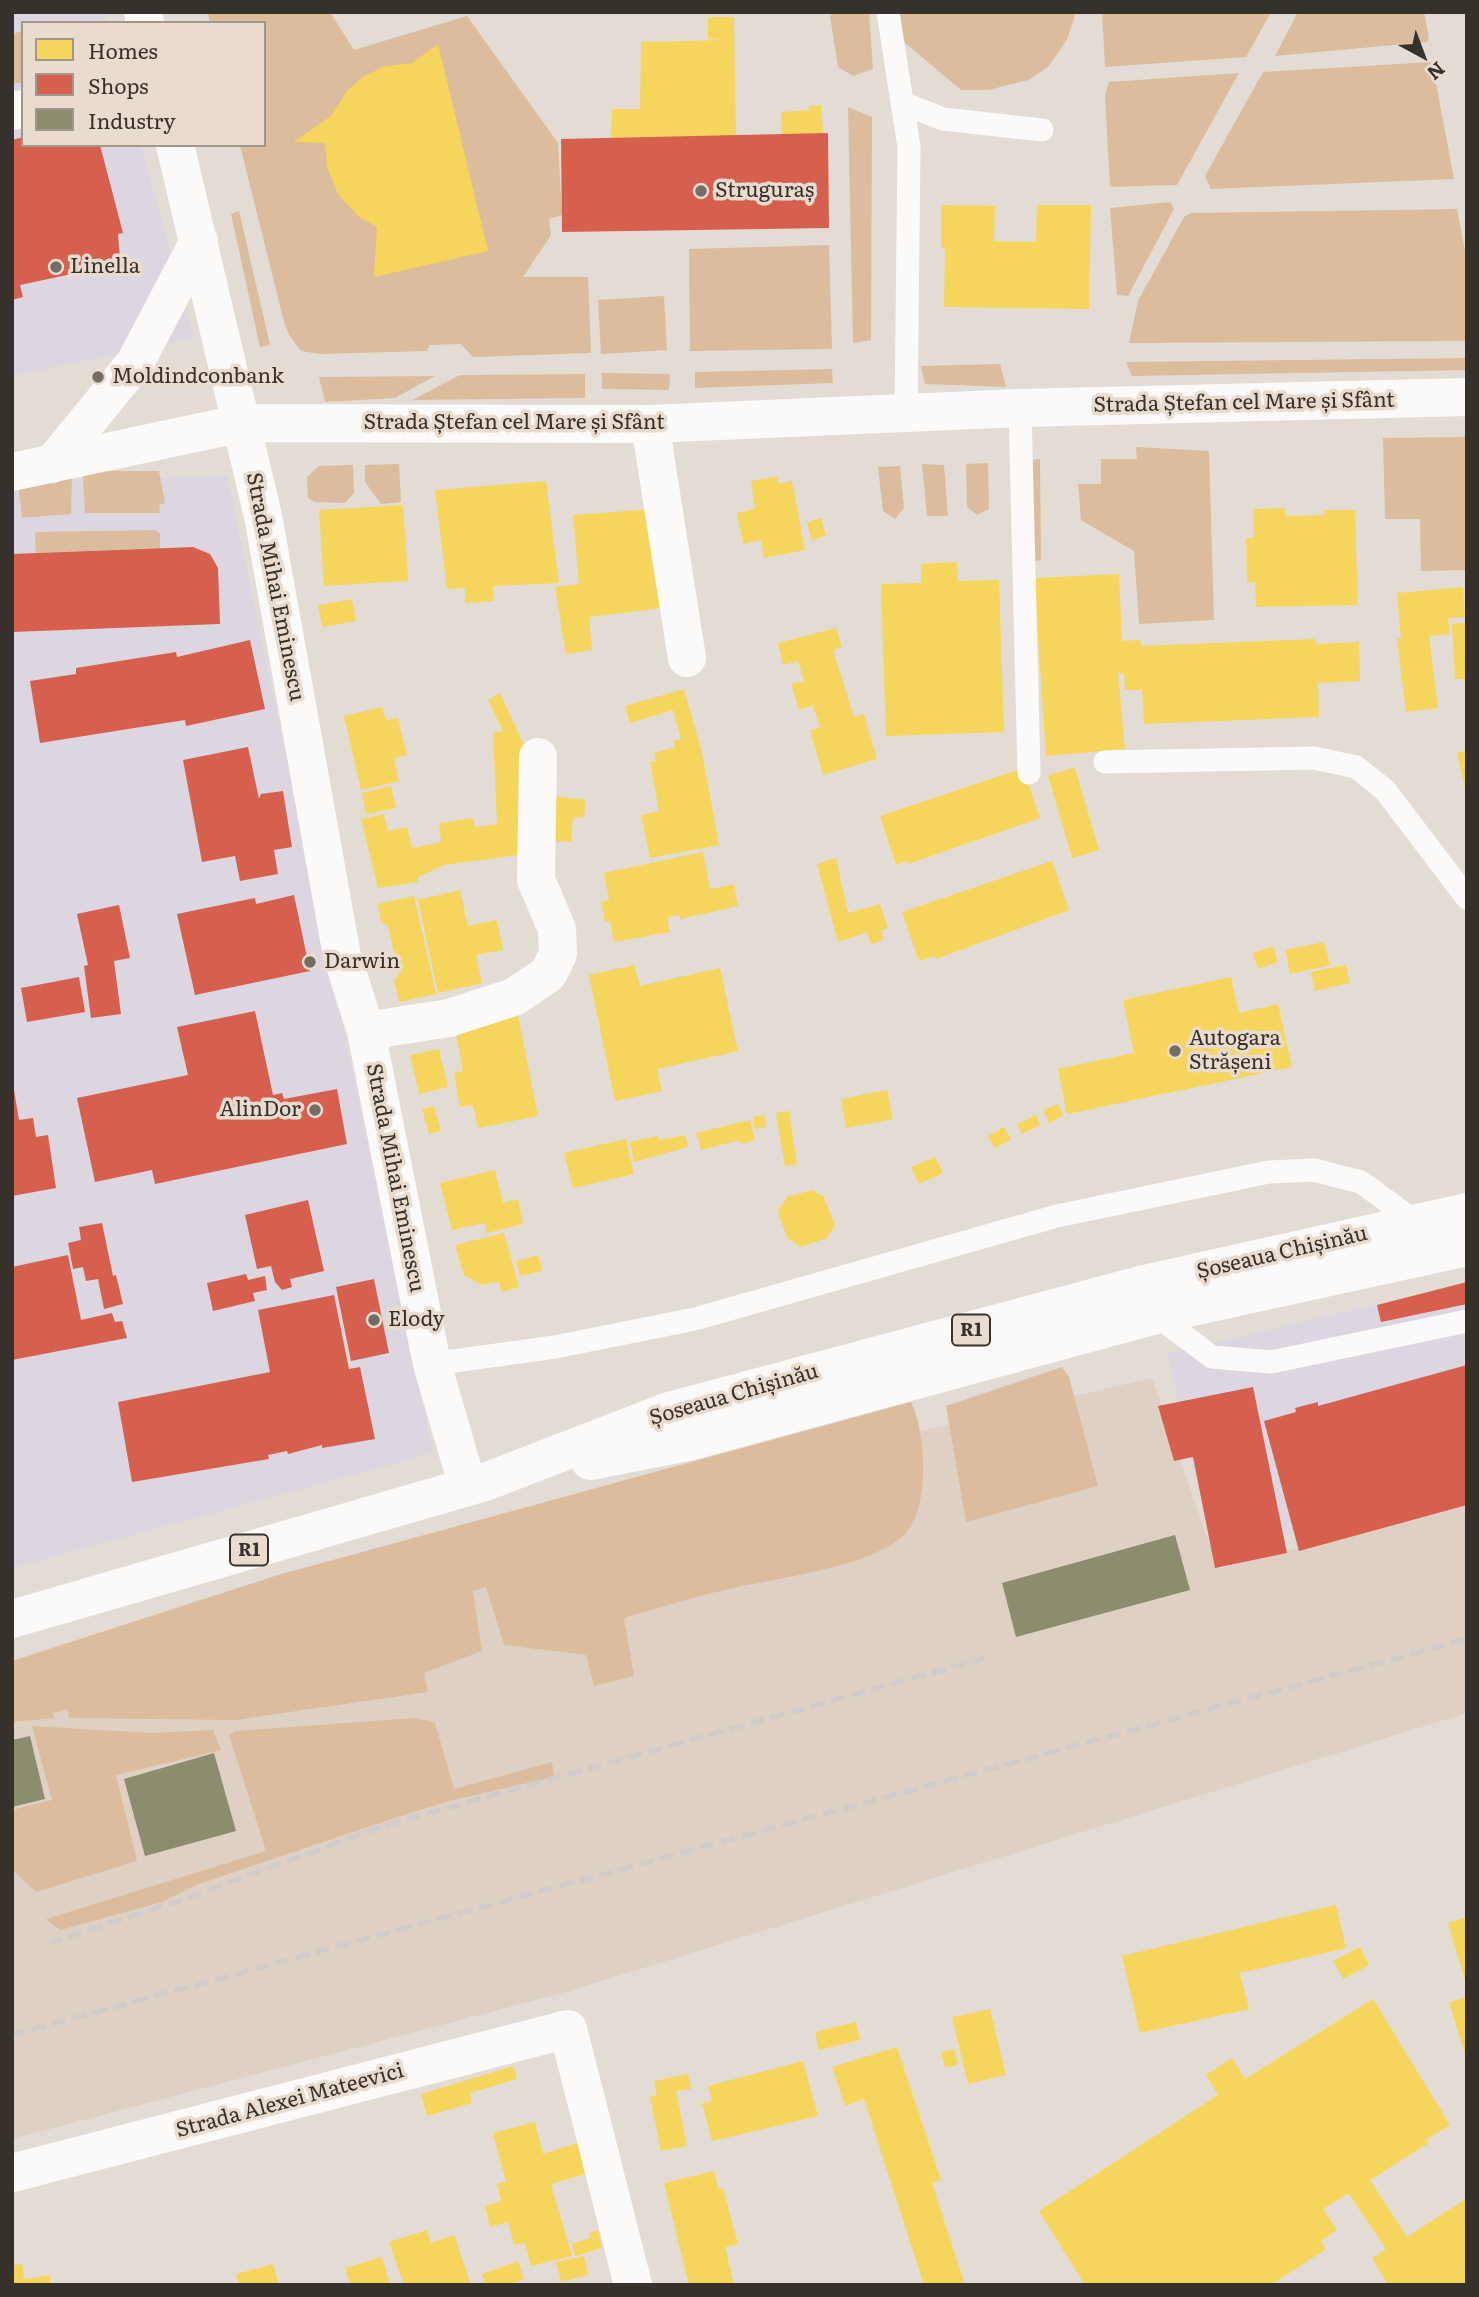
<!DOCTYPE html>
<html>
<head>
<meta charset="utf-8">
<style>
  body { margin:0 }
  #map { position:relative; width:1479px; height:2297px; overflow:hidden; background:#e3dcd5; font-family:Literata,serif }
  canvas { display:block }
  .frame { position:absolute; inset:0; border:14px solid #36312b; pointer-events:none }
  .legend { position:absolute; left:21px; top:21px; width:245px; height:126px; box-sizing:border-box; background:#e9dccf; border:2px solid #a1988d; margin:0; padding:9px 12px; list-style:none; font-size:21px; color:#36312b }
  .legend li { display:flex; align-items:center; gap:14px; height:35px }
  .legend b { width:35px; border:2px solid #a1988d }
  .north { position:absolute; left:1388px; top:21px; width:70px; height:70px; -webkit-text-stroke:5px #e9dccf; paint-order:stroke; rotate:139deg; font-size:19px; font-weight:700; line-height:28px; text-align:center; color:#36312b }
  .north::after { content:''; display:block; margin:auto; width:24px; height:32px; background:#36312b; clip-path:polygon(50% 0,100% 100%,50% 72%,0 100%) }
</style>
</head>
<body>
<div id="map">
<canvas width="1479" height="2297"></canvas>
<div class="frame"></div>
<ul class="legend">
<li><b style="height:19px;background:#f6d55c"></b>Homes</li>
<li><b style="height:19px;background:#d6604d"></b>Shops</li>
<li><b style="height:19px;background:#8c8c6e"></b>Industry</li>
</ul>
<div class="north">N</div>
</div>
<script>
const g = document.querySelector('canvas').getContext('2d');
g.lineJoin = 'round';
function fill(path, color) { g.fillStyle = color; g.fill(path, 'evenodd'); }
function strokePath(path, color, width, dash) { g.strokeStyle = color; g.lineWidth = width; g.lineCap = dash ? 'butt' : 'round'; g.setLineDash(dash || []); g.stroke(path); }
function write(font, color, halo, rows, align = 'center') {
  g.font = font + ' Literata,serif'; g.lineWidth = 7; g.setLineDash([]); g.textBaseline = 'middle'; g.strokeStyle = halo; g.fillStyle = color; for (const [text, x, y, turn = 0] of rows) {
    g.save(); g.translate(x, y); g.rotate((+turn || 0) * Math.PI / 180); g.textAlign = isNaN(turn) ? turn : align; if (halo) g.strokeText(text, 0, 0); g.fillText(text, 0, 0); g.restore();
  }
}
fill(new Path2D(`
  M12,12H104L107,23H23V145H141L194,338L12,376Z
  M227,476L433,1453L12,1568V481Z
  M1467,1283V1493L1214,1553L1167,1354Z`), '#dbd6df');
fill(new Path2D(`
  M1152,1378L1218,1569L1467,1501V1713L566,1992L12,2139V1677L474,1533Z`), '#ded1c4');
fill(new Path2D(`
  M208,12H330L354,50L467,16L558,143L562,215L549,219L551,235L523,277H588L591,353L473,357L461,344L430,345L427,351L320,354L301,351L289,335L284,322L240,145H264V23H210Z
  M835,12H869L873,69L853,76L838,67L830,16Z
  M896,12H1076L1067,40L1048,67L1028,80L989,90H961L904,42Z
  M1102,12H1271L1246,57L1105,67Z
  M1298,12H1424L1429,38L1427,42L1275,56Z
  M23,31V82L12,84V34Z
  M1432,62L1454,179L1211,189L1205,176L1263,72Z
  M1239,73L1177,185L1110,187L1105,96L1109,82Z
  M848,107L872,117L871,340L853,343Z
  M1170,202L1174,209L1128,296L1117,295L1110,208Z
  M1457,209L1467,261V341L1129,343L1138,301L1184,217L1191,213Z
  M239,211L270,345L260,347L231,214Z
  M829,245L832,349L690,351L689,249Z
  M664,296L667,350L601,354L598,300Z
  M1467,358V370L1132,376L1126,362Z
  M1000,364L1006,387L925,384L921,366Z
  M832,369L833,383L695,388V372Z
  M602,373L670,374L669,390L602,389Z
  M585,374V398L412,400L460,375Z
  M435,376L395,398L325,402L319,377Z
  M1467,437V570L1421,571L1420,519H1385L1383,438Z
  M1136,447L1209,451L1214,620L1139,624L1134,551L1081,520L1078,484H1101V459H1137Z
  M1040,459L1041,560L1030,562L1025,461Z
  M988,463L989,509L977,515L967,507L966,464Z
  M399,464L401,502L381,504L365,482V465Z
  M922,464L944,465L948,516H927Z
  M353,465L354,493L345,503L315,502L308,498L307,477L319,466Z
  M900,466L904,508L895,519L883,511L878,467Z
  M72,470L71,514L22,518L17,473Z
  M88,471H159L165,503L159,505L160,513H85L83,476Z
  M156,530L160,534V548L36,553L35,532Z
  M1062,1367L1069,1377L1098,1486L966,1522L946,1406Z
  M911,1402C926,1432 931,1509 904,1535C869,1567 784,1577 738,1587C699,1595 662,1607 624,1618L634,1676L594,1686L586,1655L504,1645L486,1587L473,1591L482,1651L424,1673L428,1692L235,1720L69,1718L68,1709L53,1713L55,1718L12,1722V1661L278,1575Z
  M415,1718L435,1723L454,1789L552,1762L554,1777L453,1800L400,1816L196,1885L162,1902L60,1930L46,1919L266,1851L229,1735L235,1731Z
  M32,1726L151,1733L213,1730L221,1750L116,1775L137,1861L36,1892L12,1869V1810L52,1800Z`), '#dbbc9d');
fill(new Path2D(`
  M708,17H734L736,136L611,138L612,109H640L641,42L724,40L708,39Z
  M438,44L488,251L374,277L377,227L358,216L338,194L327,167L325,143L293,142L331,116L347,91L363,77L383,67L412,63Z
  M821,105L823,135L782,136L781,112L809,110V106Z
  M941,205L995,206L994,241L1036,242L1037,205H1091L1089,309L944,307L945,248H941Z
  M777,477L778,484L792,481L805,550L764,558L761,540L743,544L737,513L755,509L751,481Z
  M546,481L559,583L493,586L494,601L465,603V588L447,589L435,490Z
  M403,505L408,581L324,586L319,510Z
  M1285,508V516L1325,515L1324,510H1355L1358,605L1256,607L1255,582L1247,583L1246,538H1254L1253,509Z
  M653,509L670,607L589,617L592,650L566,654L555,587L579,584L573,515Z
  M821,518L826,536L812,540L807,522Z
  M957,562L958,581L999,580L1004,732L886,736L881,584L921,583V564Z
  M1119,574L1122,641L1141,640V646L1316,639V644L1359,642L1360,681L1318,683L1319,717L1144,724L1142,690H1125L1124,673H1118L1125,749L1046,756L1034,578Z
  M1463,587L1465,617L1448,618L1450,634L1429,636L1438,708L1406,712L1397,639L1401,638L1397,593Z
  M352,599L356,621L322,627L318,605Z
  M1462,623H1467V679H1455L1452,624Z
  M836,628L842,647L833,650L854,717L864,714L877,759L823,775L810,730L820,728L813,705L799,710L791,684L804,681L798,661L783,665L778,643Z
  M684,689L702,752L719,845L650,858L641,815L659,811L650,762L656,761L654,753L675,747L674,741L681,739L673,710L630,723L625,706Z
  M500,693L525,748L518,855L444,865L418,877V882L378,888L361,819L384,814L388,831L407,827L412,848L441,842L439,823L474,818V827L497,824L493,733L503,731L488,700Z
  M382,707L386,720L398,718L407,755L394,758L399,781L361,790L344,716Z
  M1467,750V793H1466L1457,753Z
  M1023,768L1040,818L908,864L907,861L896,865L880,816Z
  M1075,768L1099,850L1072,858L1048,775Z
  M391,786L396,808L366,814L362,793Z
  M543,795L586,800L584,818L573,817L571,842L539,840Z
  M703,852L710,889L734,884L738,906L680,919V915L667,917L670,932L614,942L610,921L605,922L601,902L609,900L604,873Z
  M836,858L848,913L880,904L888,928L881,930L884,940L871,944L867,932L838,942L817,864Z
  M1052,861L1069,910L936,959L935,956L919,961L902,912Z
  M460,890L468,926L497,920L503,950L476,955L482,983L438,993L418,900Z
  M414,896L436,994L399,1002L394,980L399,975L388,926L381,922L378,904Z
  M1324,942L1330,965L1290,974L1285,950Z
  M1273,946L1278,962L1258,969L1253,953Z
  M634,965L640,986L720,968L738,1051L657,1069L662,1091L615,1101L589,975Z
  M1346,965L1350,983L1315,991L1311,972Z
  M1231,977L1239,1013L1278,1004L1292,1067L1067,1114L1058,1069L1134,1053L1123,1000Z
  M516,1006L538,1116L478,1128L473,1105L460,1107L454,1073L463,1071L453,1018Z
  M439,1049L448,1087L419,1094L410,1055Z
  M887,1090L893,1119L846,1128L841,1099Z
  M1058,1104L1063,1116L1049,1123L1043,1110Z
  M434,1106L441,1131L429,1134L422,1109Z
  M789,1111L797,1164L785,1166L776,1113Z
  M764,1115L766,1127L755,1129L753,1117Z
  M1036,1115L1040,1125L1022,1134L1017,1124Z
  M750,1120L755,1140L741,1144L740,1140L701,1150L696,1133Z
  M1004,1127L1011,1140L994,1148L988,1136Z
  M685,1135L688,1147L634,1162L630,1142L658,1136L659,1140Z
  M626,1139L634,1174L573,1188L564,1153Z
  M935,1157L943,1173L919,1184L911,1167Z
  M495,1170L503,1203L518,1199L523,1224L487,1233L485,1223L452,1230L440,1183Z
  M812,1190L824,1197L835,1225L827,1238L800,1247L787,1237L778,1212L787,1197Z
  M504,1233L519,1287L502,1292L499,1282L481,1285L464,1275L455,1245Z
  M538,1255L542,1271L520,1276L516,1261Z
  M1336,1905L1346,1948L1240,1973L1249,2009L1140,2033L1122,1956Z
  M1467,1917V1984H1466L1448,1923Z
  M1360,1947L1369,1965L1343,1979L1333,1961Z
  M1467,1997V2058H1466L1449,2002Z
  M1373,1999L1450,2125L1427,2139L1429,2143L1370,2180L1407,2237L1467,2198V2285H1388L1372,2258L1386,2249L1348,2193L1323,2209L1337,2230L1321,2241L1326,2249L1271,2285H1085L1039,2211L1218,2095L1206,2075L1232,2058L1245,2079Z
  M990,2009L1006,2075L968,2084L952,2017Z
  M856,2022L860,2040L819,2050L815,2032Z
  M897,2047L941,2180L932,2183L965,2285H924L864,2099L845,2106L832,2067Z
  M954,2049L958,2065L945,2068L941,2052Z
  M803,2061L818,2116L712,2141L702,2103L712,2101L708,2086Z
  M513,2066L517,2079L470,2093L472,2103L427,2116L421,2094Z
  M688,2074L691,2089L676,2091L687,2146L661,2151L650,2096L657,2095L654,2081Z
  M535,2122L543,2154L589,2139L599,2170L551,2184L572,2256L531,2266L525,2243L514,2245L508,2222L490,2227L485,2206L501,2201L497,2184L506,2182L493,2133Z
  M714,2171L719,2190L723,2188L738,2244L725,2247L734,2285H689L664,2183Z
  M427,2230L431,2243L454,2235L471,2285H404L389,2242Z
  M598,2230L602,2248L575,2256L572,2244L591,2238L589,2233Z
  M584,2256L588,2275L561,2282L556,2262Z
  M382,2257L390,2285H350L345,2268Z
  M518,2261L524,2279L509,2285H485L482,2274Z
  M22,2264L24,2279L50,2275L51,2285H12V2265Z
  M273,2264L279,2285H239L236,2274Z`), '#f6d55c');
fill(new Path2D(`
  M828,133L829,228L562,232L561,139Z
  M23,137V145H100L123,233L118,234L120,258L109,266L20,285L23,297L12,300V140Z
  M193,547L210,554L218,568L220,624L12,632V554Z
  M250,640L265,709L186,726L185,720L40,743L30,681L76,674V668L176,652L177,657Z
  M248,747L259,799L261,794L283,791L292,847L274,850L278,874L240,881L235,856L202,862L183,760Z
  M294,895L310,971L195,995L177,914L255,898L256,904Z
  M119,905L130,958L114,961L121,1014L91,1018L84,966L88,965L77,914Z
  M79,977L85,1012L27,1022L21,988Z
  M255,1011L273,1095L282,1093L284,1099L337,1089L347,1144L155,1184L152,1170L95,1182L77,1098L188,1075L177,1027Z
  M12,1078L19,1120L33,1118L36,1137L48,1135L56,1188L12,1196Z
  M308,1200L324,1271L290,1279L292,1287L282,1290L275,1282L271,1266L257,1269L245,1215Z
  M102,1223L113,1276L116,1275L123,1304L104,1309L98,1279L86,1281L83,1267L73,1269L68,1243L81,1240L79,1227Z
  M68,1255L81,1320L112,1313L115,1322L122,1321L127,1338L12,1360V1267Z
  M246,1274L248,1280L265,1276L267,1290L253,1293L255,1301L213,1311L207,1283Z
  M374,1279L389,1353L351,1361L336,1287Z
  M1467,1282V1304L1381,1322L1377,1305Z
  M334,1295L349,1369L360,1367L375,1439L322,1448V1445L288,1454L287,1451L268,1455L269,1459L132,1482L118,1402L270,1372L258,1310Z
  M1467,1365V1505L1299,1551L1264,1421L1296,1412L1295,1408L1318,1402V1406Z
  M1253,1387L1287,1553L1215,1568L1193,1457L1174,1461L1158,1406Z`), '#d6604d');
fill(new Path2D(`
  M1175,1535L1190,1590L1016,1637L1002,1583Z
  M30,1736L45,1799L12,1807V1740Z
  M214,1753L236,1831L145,1856L124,1779Z`), '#8c8c6e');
strokePath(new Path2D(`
  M888,12L909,147L906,413
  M902,103L943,119L1042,130
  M1020,408L1029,773
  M1105,762L1314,758L1356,767L1385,790L1467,898
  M1156,1315L1212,1357L1271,1362L1467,1321
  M432,1364L555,1347L695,1319L1057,1216L1269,1172L1314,1170L1361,1182L1417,1223`), '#fbfaf9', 23);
strokePath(new Path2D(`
  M12,111L23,109
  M650,424L687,658
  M366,1031L449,1018L514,997L548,974L558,954L557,929L536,880L538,757
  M12,2173L568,2029L633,2285`), '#fbfaf9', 38);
strokePath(new Path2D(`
  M143,12L145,23
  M175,145L263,516L342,956L366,1031L432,1364L468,1487
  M52,464L135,363L199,241
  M12,472L243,423L650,424L1020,408L1467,397`), '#fbfaf9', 38);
strokePath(new Path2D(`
  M590,1461L692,1441L1156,1315L1467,1247
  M12,1619L485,1482L669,1411L1140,1285L1467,1212`), '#fbfaf9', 38);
strokePath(new Path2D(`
  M49,1943L175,1902L386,1825L985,1658
  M12,2035L1467,1639`), '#cfccca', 5, [14, 7]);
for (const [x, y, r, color] of [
  [701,191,7,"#736d66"],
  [56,267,7,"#736d66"],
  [98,377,7,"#736d66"],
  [310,962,7,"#736d66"],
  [1175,1051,7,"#736d66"],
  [315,1110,7,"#736d66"],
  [374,1320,7,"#736d66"]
]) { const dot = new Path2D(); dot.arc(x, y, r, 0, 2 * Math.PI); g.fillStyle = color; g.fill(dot); strokePath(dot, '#e9dccf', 2.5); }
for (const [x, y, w] of [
  [971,1330,38],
  [249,1550,38]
]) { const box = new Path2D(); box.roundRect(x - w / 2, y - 15.5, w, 31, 5); g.fillStyle = '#e9dccf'; g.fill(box); strokePath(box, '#36312b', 2); }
write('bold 19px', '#36312b', null, [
  ["R1",971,1330],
  ["R1",249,1550]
]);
write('21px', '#36312b', '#e9dccf', [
  ["Struguraș",715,191],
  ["Linella",70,267],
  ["Moldindconbank",112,377],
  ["Darwin",324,962],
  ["Autogara",1189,1039],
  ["Strășeni",1189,1063],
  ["AlinDor",301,1110,"right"],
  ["Elody",388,1320]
], 'left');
write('21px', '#36312b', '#e9dccf', [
  ["Strada Ștefan cel Mare și Sfânt",1244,403,-1],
  ["Strada Ștefan cel Mare și Sfânt",514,423],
  ["Strada Mihai Eminescu",275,587,79],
  ["Strada Mihai Eminescu",395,1178,79],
  ["Șoseaua Chișinău",1282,1253,-13],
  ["Șoseaua Chișinău",734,1395,-16],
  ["Strada Alexei Mateevici",290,2101,-15]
]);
</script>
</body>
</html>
